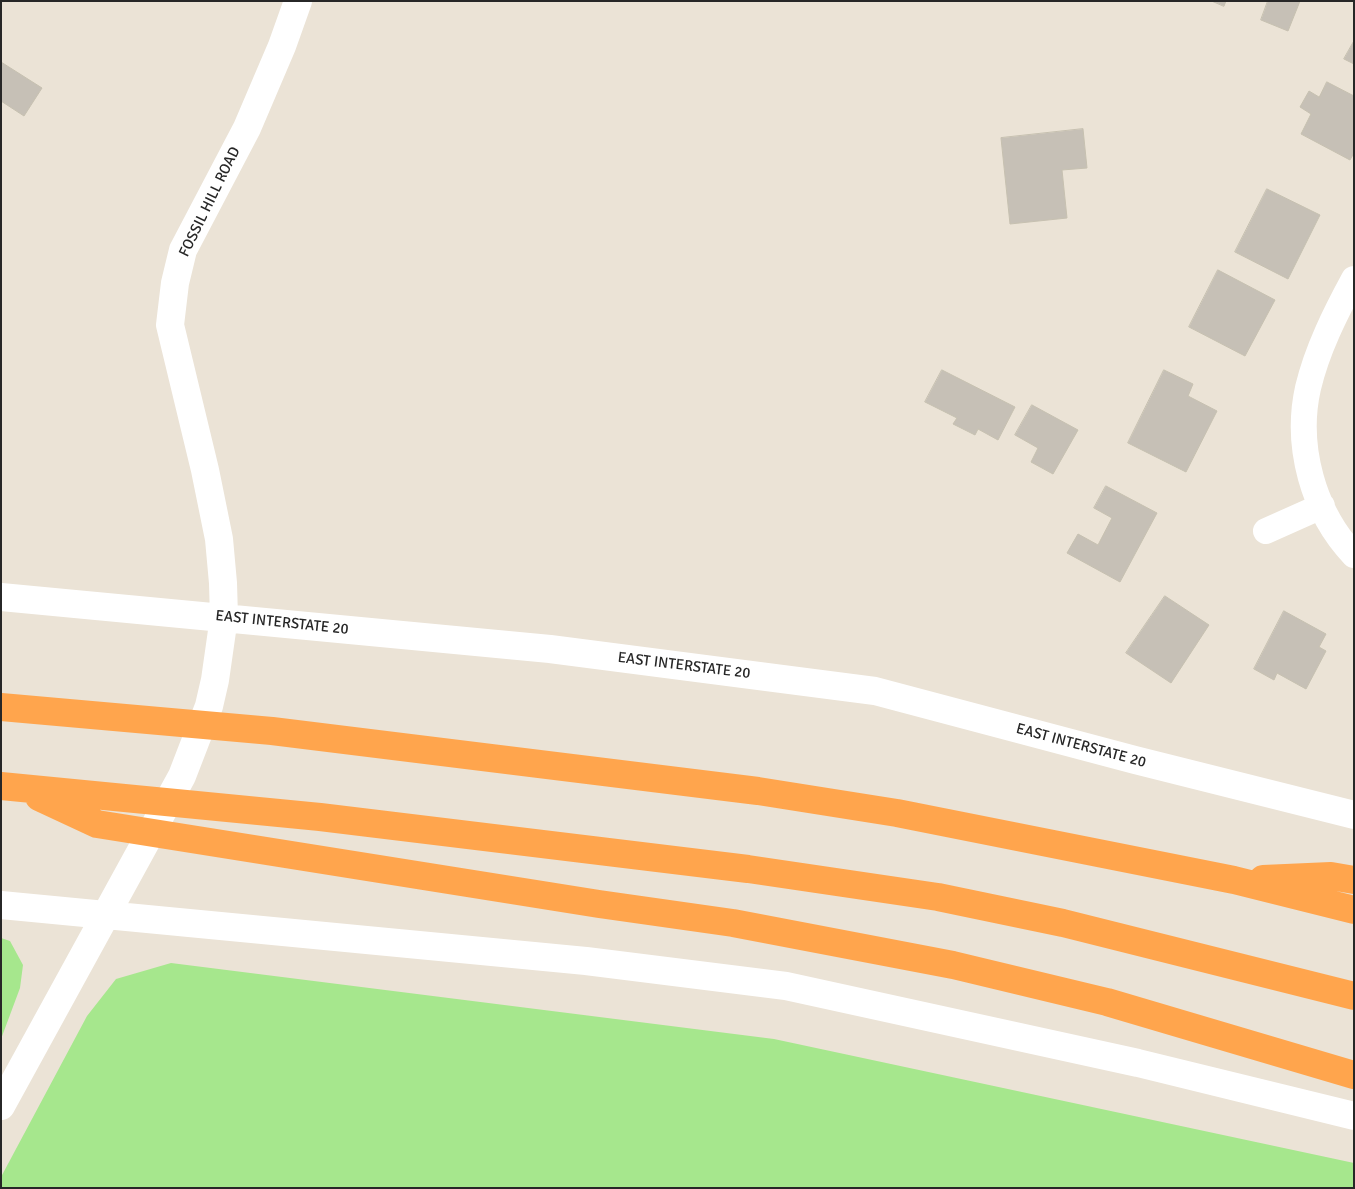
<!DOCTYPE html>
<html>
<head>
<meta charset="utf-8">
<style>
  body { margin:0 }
  #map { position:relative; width:1355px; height:1189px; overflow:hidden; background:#ebe3d6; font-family:Signika,sans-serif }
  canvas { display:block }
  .frame { position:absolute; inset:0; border:2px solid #272727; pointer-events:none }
</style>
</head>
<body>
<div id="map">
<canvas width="1355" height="1189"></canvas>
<div class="frame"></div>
</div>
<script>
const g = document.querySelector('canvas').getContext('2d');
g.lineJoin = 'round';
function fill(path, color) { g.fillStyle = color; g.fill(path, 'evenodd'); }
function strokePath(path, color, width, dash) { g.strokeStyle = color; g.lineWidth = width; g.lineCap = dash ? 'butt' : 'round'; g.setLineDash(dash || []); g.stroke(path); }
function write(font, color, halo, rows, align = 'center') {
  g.font = font + ' Signika,sans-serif'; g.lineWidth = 5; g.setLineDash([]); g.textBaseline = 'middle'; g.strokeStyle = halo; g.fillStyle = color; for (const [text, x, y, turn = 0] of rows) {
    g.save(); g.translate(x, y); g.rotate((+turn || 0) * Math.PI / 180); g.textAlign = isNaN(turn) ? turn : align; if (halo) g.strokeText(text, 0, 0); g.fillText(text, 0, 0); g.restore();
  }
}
fill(new Path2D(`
  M1,938L10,941L23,965L20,988L1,1039Z
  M171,963L774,1039L1354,1163V1188H1V1177L87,1016L116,979Z`), '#a6e78d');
const building = new Path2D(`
  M1212,1H1226L1224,6Z
  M1268,1H1300L1288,31L1261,20Z
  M1354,41V64L1344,59Z
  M1,62L42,88L24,116L1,101Z
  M1327,82L1354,96V153L1350,160L1301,134L1311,114L1300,107L1309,91L1319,97Z
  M1083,129L1087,168L1062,170L1067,218L1010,224L1001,138Z
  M1267,189L1320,215L1288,279L1235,252Z
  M1218,270L1275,300L1245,356L1189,327Z
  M942,370L1015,407L998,440L978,429L975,435L953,424L957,418L925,402Z
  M1164,370L1193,384L1188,396L1217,411L1186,472L1128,443Z
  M1032,405L1078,430L1053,474L1031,462L1038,448L1015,435Z
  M1106,486L1157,513L1120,582L1067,553L1078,534L1098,545L1112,518L1094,508Z
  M1165,596L1209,625L1171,683L1126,653Z
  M1284,611L1326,634L1319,647L1326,651L1306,689L1277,673L1274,680L1254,669Z`);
fill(building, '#c6c0b6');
strokePath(building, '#c6c0b0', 1);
strokePath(new Path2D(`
  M1354,279C1335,314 1317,350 1308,388C1295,446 1313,512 1354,555
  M1266,531L1322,506`), '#fff', 26);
strokePath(new Path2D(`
  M1,597L550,649L875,691L1135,760L1354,815
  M1,905L586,961L786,986L1138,1063L1354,1116
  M1,1106L182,776L209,706L215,680L224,617L223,583L219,539L205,470L170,325L175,283L183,250L247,128L282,46L298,1`), '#fff', 28);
strokePath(new Path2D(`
  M1,707L272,731L758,791L897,813L1234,880L1354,910
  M1,786L320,817L748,869L938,897L1063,923L1354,996
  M39,797L97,824L599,904L733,923L953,965L1107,1002L1354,1075
  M1263,879L1331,876L1354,880`), '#ffa54d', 28);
write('15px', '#272727', '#fff', [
  ["FOSSIL HILL ROAD",210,202,-64],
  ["EAST INTERSTATE 20",282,623,6],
  ["EAST INTERSTATE 20",684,666,7],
  ["EAST INTERSTATE 20",1081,746,15]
]);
</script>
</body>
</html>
